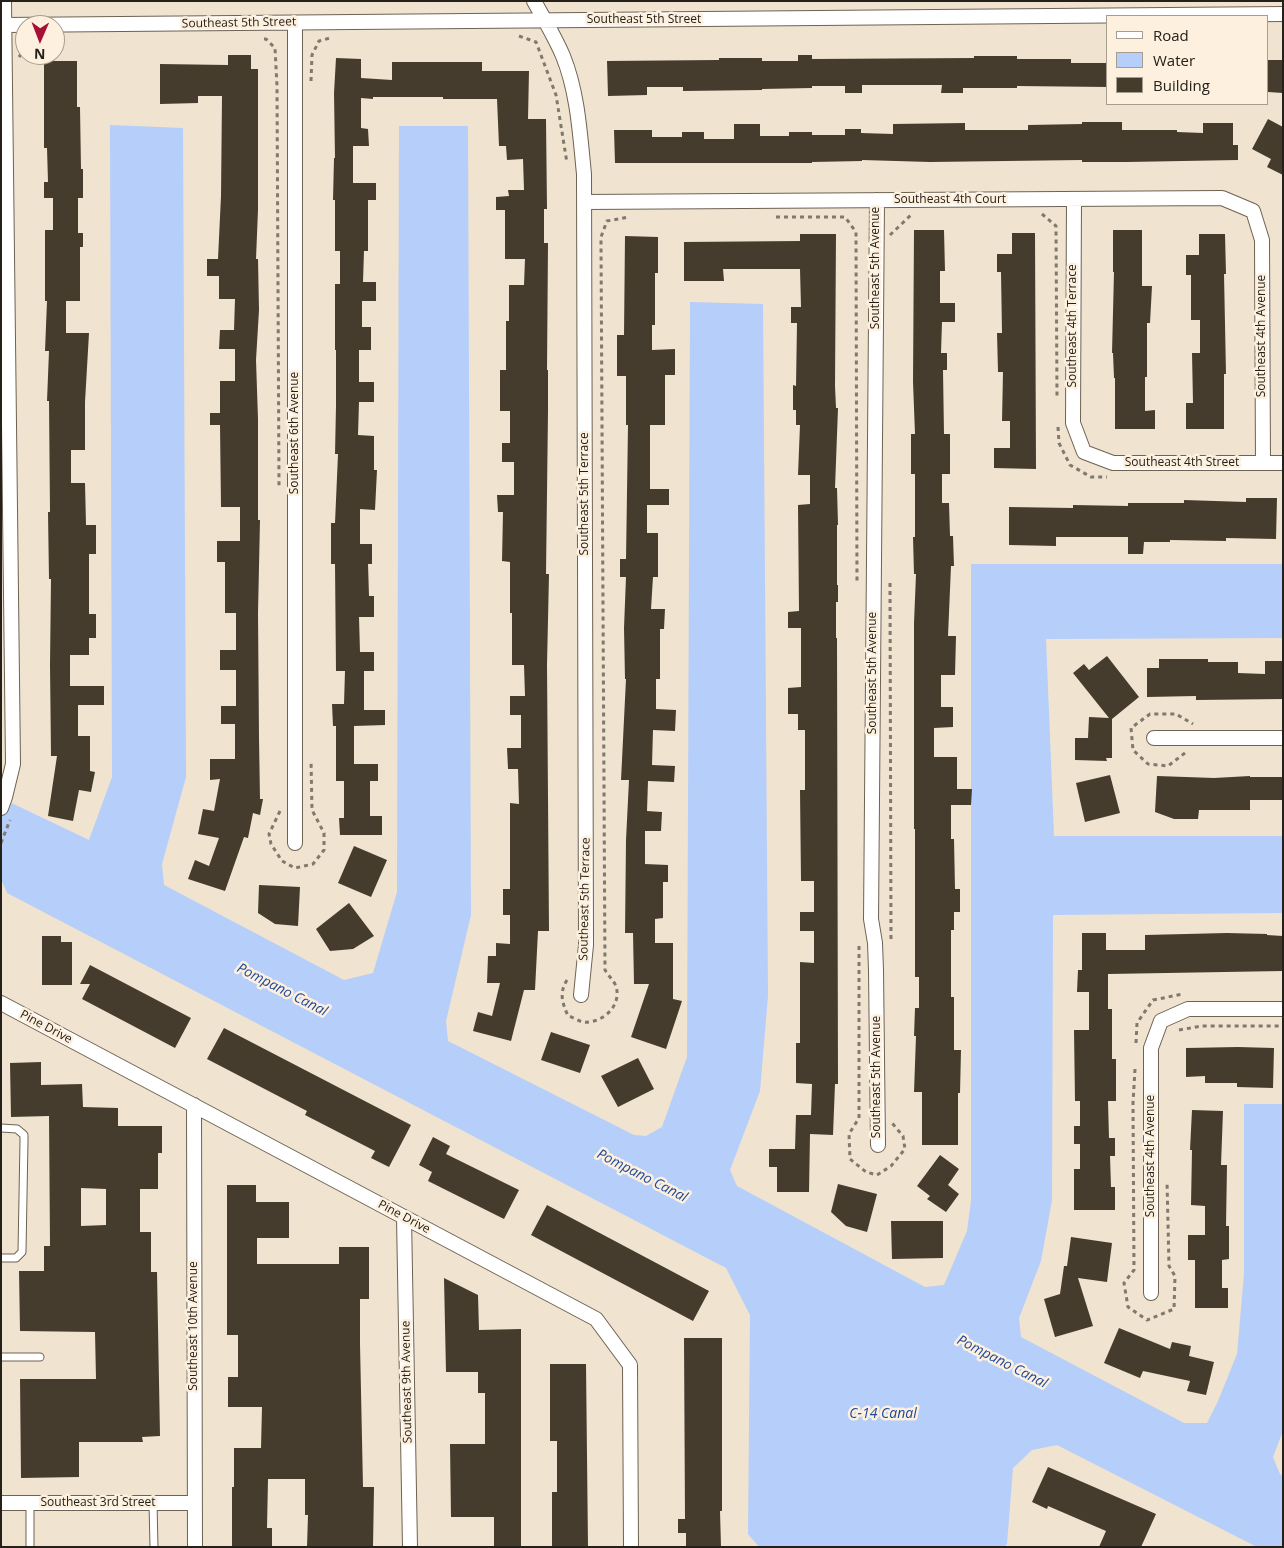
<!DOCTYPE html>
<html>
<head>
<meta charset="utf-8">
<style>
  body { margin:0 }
  #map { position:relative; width:1284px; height:1548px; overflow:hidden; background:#f0e3d0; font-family:"Open Sans",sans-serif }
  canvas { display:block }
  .frame { position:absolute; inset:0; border:2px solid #252019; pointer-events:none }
  .legend { position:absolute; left:1106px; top:15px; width:162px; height:90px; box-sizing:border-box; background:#fdf0de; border:1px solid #a79d8f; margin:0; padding:6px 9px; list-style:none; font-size:15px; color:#252019 }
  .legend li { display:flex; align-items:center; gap:10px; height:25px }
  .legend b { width:25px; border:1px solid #a79d8f }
  .north { position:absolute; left:15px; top:15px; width:50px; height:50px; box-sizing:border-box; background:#fdf0de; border:1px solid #a79d8f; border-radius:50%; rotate:181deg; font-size:14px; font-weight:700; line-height:20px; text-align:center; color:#252019 }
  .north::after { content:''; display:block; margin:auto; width:18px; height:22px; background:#a80f34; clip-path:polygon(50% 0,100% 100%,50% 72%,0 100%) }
</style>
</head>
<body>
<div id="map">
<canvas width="1284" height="1548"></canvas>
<div class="frame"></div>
<ul class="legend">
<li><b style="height:6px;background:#fff"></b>Road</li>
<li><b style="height:14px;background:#b5cefa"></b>Water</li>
<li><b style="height:14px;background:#463c2d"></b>Building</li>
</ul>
<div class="north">N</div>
</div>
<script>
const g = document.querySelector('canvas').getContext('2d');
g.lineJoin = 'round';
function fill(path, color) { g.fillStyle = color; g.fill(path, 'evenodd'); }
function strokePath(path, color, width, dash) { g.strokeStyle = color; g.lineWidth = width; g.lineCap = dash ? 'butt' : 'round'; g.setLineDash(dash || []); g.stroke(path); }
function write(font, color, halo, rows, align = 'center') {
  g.font = font + ' "Open Sans",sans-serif'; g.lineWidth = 5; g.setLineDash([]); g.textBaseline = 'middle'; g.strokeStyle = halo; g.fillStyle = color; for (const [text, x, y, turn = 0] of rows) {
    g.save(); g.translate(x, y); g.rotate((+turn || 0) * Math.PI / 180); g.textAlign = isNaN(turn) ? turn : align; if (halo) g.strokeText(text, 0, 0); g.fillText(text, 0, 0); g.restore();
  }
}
fill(new Path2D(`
  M110,125L183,128L186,777L162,864L164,885L344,980L373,973L397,892L399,126H468L471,915L446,1021L448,1041L634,1135L646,1136L662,1127L687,1057L690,302L763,304L768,996L760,1091L730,1170L737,1186L925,1287L944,1285L967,1231L971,1201V564H1283V638L1046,639L1054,836H1283V913L1053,915L1052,1200L1041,1261L1019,1318L1021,1337L1184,1423H1207L1218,1401L1237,1354L1244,1274V1104H1283V1431L1273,1457L1280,1474L1283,1476V1547H1257L1057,1445L1032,1450L1013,1468L1007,1544L1004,1547H759L748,1534L750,1315L726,1268L7,893L1,879V798L89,840L112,777Z`), '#b5cefa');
fill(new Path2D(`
  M228,55H251V69H258V210L256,259H258L259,310L256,360L258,419V520H260L258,613L259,738L260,799H263L260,815L253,813L248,838L244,837L225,891L188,879L195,860L209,866L219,838L198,834L203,809L214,811L220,779L210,780V759H235V724H221V706H236V670H220V650H236V613H225V562H217V541H240V507H221L220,425H210V413H220V381H235V349H219L220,330H234L235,299H219V276H207V259H218L221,196L222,96H198V103L160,104V64L228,65Z
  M798,55H812V59L974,58V56H1017V59H1071V63H1108V87L1017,86V88H963V93H941L942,85H862V93H845V86H812V88L762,89V90L683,91V87H647V95L608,96L607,61L719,60V58H762V61H798Z
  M336,58L361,59V78L392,80V62H482V71H529L528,119H546L547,209H544V243H548L547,370H548V411L546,574H549L547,665L549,931H538L535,990H524L511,1041L473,1031L478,1012L492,1016L500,983H487L488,956H496V943L510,944V915H503V889H510V803L519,804L518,769H508L507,748H521V715H510V696H525L524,665H512V613H510V562L502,561L503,512H498L497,495H514V462H502V443H510V411H500V370H506V321H509V285H524L525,259H505V210H496V197L509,196L508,190H524L523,159L507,160L506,146H499L497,99H443V97H373V99L361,98V128L368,129L369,146H353V183H376V200H368V251H364L363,282H376V301H362V327H371V350H359V382H374V402H359L358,435L374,436V470H377L375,510L360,509V544H372V564H368L369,596H374V617H359L360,652H374V671H364V710H385V725L354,726V764H378V781H370V816H382V835H340L339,818H344V781H336V726H333L332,704H344L345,671H336L335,564H331V523H335L338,454H335L336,406V350H335V284H340V251H335V200H333L334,158H335L334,93Z
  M1268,60H1283V93L1268,92Z
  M44,61H77V107H80L81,169H83V198H78V233H83V247H80V301H66V333H89L85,402V450H71V483H85L86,525H96V554H89V614H96V638H89V655H70V686H104V705H78V736H90V771L95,772L91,792L79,790L73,821L48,816L57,756H51L50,665L51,579H49L48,512H50L49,401H47L49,351H45L47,301H45V230H53V198H44V182H48L47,148H44Z
  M1268,119L1283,127V175L1267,167L1271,159L1252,149Z
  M1082,122H1122V130H1177V132L1203,133V123H1233V145H1238V160L1127,162H1082V160L930,162L862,160V161L812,162V163H615L614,130H652V137H682V132H704V139H734V124H760V136H789V132H812V135H845V129H861V133L893,134V124L965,123V130H1028V125L1082,124Z
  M914,230H944L945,271H940V303H955V322H942L941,353H947V370H943L944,434H950V474H942V503H949L950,536H953L954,566H951L948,636H956L955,675H941V707H953V727L934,728V757H957V789H972L971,805H951V839H954L955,889H960V912H954V930H951V997H954V1050H961L960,1093H958V1145H922V1092H914L916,1036H914L915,1008H919V977H915V829H914V623L916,574H914L913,537H915V474H911V434H915L913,382Z
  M1113,230H1142V286H1152L1150,323H1147V377H1145V411L1155,410V429H1115V378H1114L1113,353H1112L1114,272H1113Z
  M1012,233H1035L1036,469L994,468V448H1010V421H1002L1003,372H998L997,333H1002L1001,272H997V254H1012Z
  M800,234H836L835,386L836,408H838L835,488H837L838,525H837V585H838V602H836V638H837L838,1084H835L833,1135L810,1134L809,1192H777V1167H769V1149H795L796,1115H811L812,1084L796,1083V1043H800V962L814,963V931H800V912H814V881H801L800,790H805V730H798V714H788V688L801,687V628H788V612L799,611L798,505L810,504V475H798L800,425H796V410H793V385L796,386L797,323H791V307H801L800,269H723L724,281H684V242L800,241Z
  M1199,234H1225L1226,274H1224L1226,374H1224V429H1186V403H1193L1192,353H1200V320H1191V275H1186V255H1199Z
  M625,236L658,237V273H655V325H652V350L675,349V375H665V425H650V489H669V505H647V533H658V577H653L651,609H665L664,629H660V679H656V709L676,710L675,731L653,730L652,765L675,766L674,782L648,781L647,811L662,812L661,831H645V864L668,865V882H663V918L655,919V943H673V999L682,1001L666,1049L631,1037L649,984H634L633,933H625L626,840L629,780H621L626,679H625L624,628L626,577H620V559H626L628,425H626V376H617V335H624Z
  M1246,498H1277L1276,539L1226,538V541L1170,540V542H1144L1143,554H1128V537H1056V546L1009,545V507L1073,508V505L1128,506V503H1184V500L1246,502Z
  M1107,656L1139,697L1112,719V758H1106L1107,761L1075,760V738H1088L1089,717L1109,718L1073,673L1084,664L1089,670Z
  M1159,659H1208V662H1238V673L1265,674V661H1283V699L1196,700V696L1147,697V668H1159Z
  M1110,775L1120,813L1085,822L1076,783Z
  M1157,776L1214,778L1250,776V777H1283V800H1250V810H1199L1198,819H1174L1155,812Z
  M354,846L387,860L371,897L338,883Z
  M259,885L300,887L298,926L275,924L258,913Z
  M349,903L374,936L353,949L330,951L316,929Z
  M1082,933H1106V950H1145V935L1227,933L1267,934V935L1283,936V971L1108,974V1009H1112V1059H1116V1101H1108L1109,1138H1115V1156H1110L1111,1187H1115V1210H1074V1169H1080V1144H1074V1126H1080V1101H1075L1074,1030H1089V992H1077L1078,970H1082Z
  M42,936H61V942H72V985H42Z
  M90,965L191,1018L175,1048L82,999L90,984H80Z
  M224,1028L411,1125L389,1167L371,1158L375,1151L305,1115L307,1111L207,1059Z
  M551,1032L590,1045L580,1073L541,1060Z
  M1238,1047L1274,1048L1273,1088L1237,1087V1083H1205V1076L1186,1077V1048Z
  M638,1058L654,1089L618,1107L601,1076Z
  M41,1062V1085L82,1084L83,1107L118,1108V1126H162V1153H158V1189H140V1232H151V1272H157L160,1436L142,1437L143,1442H79V1477L21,1478L20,1379H96L95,1332L20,1331L19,1271H44V1246H50L49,1116L11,1117L10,1063ZM81,1188L106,1189V1225L81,1226Z
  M1192,1110L1223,1111L1221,1165H1227L1226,1226H1229V1259L1222,1260V1288H1228V1308H1195V1260H1188V1235H1205V1206L1191,1205L1192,1150H1190Z
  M433,1137L450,1146L446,1154L519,1190L504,1219L428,1181L432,1172L419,1165Z
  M940,1155L959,1169L948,1185L959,1194L946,1212L927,1199L930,1196L917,1186Z
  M838,1184L877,1194L867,1232L846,1226L831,1212Z
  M227,1185H256V1202H289V1238H257V1264H339V1247H369V1299H360V1344L363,1487H374L373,1547H307L308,1515H305V1479H268L267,1528H272V1547H232V1487H234V1448H261L262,1407H228V1377H238V1335H227Z
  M547,1205L709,1291L693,1321L531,1235Z
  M891,1221H943V1258L892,1259Z
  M1071,1237L1112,1243L1107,1282L1078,1278L1093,1326L1055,1337L1044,1299L1060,1294L1064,1266H1067Z
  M444,1278L478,1295L479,1330L521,1329V1547H494V1517H451L450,1444H485V1393H478V1372H446Z
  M1119,1328L1170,1349L1172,1342L1191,1346L1189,1356L1214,1362L1206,1395L1187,1391L1190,1381L1143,1371L1140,1378L1104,1363Z
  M684,1338H722V1511H720L721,1547H686V1533H678V1519H685Z
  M550,1364H586L588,1547H552V1492H557V1441H550Z
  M1048,1467L1156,1514L1141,1547H1099L1106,1531L1048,1506L1047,1509L1032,1502Z`), '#463c2d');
const service = new Path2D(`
  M1,1128L17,1129L24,1135V1140L22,1252L16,1258H1
  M1,1357H40
  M30,1503V1547
  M153,1503L154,1547`);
const minor = new Path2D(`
  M534,1C544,19 555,37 563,56C578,93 580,135 584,174L586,945L581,995
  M5,25L1283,14
  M1074,199L1073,423L1084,452L1113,463H1283
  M877,200L871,919L875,943L876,970L878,1145
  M584,202L1222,198L1253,211L1262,240L1263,463
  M1154,738H1283
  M1,808L5,797L13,764L4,1
  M295,843V23
  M1,1003L596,1319L630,1365L631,1547
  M194,1105L195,1547
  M404,1217L410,1547
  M1151,1293V1048L1161,1021L1188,1009H1283
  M1,1503H195`);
strokePath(service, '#6e6252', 9);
strokePath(minor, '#6e6252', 16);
strokePath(new Path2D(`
  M519,36L536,42L556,95L567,163
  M264,39H266L275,48L277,86L279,487
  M19,57L25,49
  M311,81L312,55L319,41L330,38
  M1042,214L1056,226L1057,396
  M776,217H845L856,232L857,583
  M890,235L911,215
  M1058,427L1059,443L1070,465L1091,477H1107
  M890,583L891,942
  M1185,753L1168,766L1148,764L1133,750L1131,728L1150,714H1176L1193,724
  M280,811L269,834L271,844L282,861L295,868L313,864L324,850V833L312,810L311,760
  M1,843L10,820
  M859,946V1118L849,1134L850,1159L866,1172L877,1175L891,1166L905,1149L903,1136L892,1123
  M567,980C559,993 562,1002 568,1016C573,1017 578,1021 583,1022C603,1024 624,1004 615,984C612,979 608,975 605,970L601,242V237L607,221L629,217
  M1179,1030L1202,1026H1283
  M1136,1043L1137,1023L1153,1000L1183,994
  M1135,1069L1133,1103L1134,1270L1124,1283L1128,1307L1147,1320L1174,1309L1175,1276L1169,1266L1167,1181`), '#81796c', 3, [4, 4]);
strokePath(service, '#fff', 7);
strokePath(minor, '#fff', 14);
write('12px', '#252019', '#fdf0de', [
  ["Southeast 5th Street",644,20],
  ["Southeast 5th Street",239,23,-1],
  ["Southeast 4th Court",950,200],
  ["Southeast 5th Avenue",876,268,-90],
  ["Southeast 4th Terrace",1073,326,-90],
  ["Southeast 4th Avenue",1262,336,-90],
  ["Southeast 6th Avenue",295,433,-90],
  ["Southeast 4th Street",1182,463],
  ["Southeast 5th Terrace",585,494,-90],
  ["Southeast 5th Avenue",873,673,-90],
  ["Southeast 5th Terrace",585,899,-89],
  ["Pine Drive",46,1027,28],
  ["Southeast 5th Avenue",877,1077,-90],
  ["Southeast 4th Avenue",1151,1156,-90],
  ["Pine Drive",404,1217,28],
  ["Southeast 10th Avenue",194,1326,-90],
  ["Southeast 9th Avenue",407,1382,-91],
  ["Southeast 3rd Street",98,1503]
]);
write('italic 14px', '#1f499a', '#fdf0de', [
  ["Pompano Canal",282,990,27],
  ["Pompano Canal",642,1176,27],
  ["Pompano Canal",1002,1362,27],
  ["C-14 Canal",883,1414]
]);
</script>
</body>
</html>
